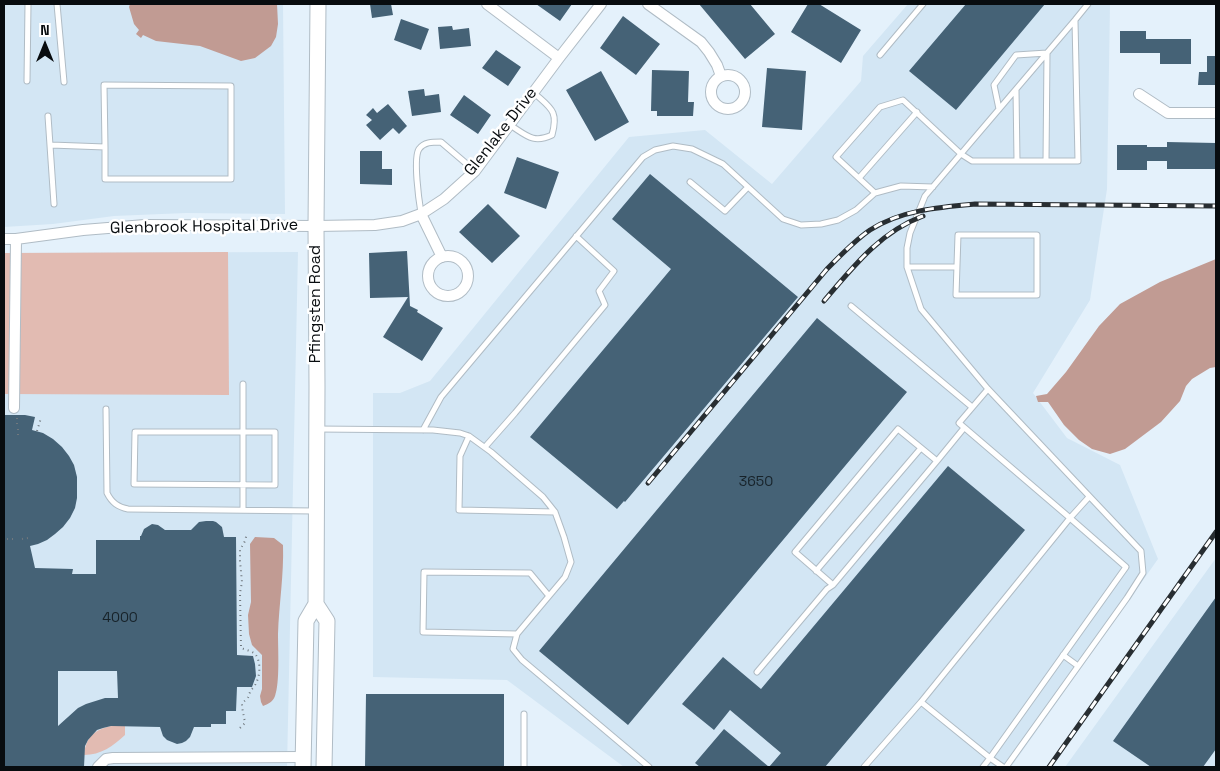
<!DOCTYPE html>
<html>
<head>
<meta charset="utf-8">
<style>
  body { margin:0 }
  #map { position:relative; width:1220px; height:771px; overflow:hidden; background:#e4f1fb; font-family:"Space Grotesk",sans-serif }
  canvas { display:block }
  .frame { position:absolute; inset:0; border:5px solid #080c0f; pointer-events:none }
  .north { position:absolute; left:20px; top:20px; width:50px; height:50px; -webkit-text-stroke:4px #fff; paint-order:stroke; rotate:0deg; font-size:14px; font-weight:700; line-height:20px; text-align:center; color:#080c0f }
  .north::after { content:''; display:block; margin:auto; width:18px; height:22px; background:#080c0f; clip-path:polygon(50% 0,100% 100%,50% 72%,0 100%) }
</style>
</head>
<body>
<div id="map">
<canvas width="1220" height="771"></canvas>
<div class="frame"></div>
<div class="north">N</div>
</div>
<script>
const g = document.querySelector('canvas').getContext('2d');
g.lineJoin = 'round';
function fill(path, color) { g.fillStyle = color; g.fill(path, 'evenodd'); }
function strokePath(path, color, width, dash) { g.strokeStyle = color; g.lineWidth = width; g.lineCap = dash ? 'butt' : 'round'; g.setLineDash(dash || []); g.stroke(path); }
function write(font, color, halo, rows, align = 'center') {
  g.font = font + ' "Space Grotesk",sans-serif'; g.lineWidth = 5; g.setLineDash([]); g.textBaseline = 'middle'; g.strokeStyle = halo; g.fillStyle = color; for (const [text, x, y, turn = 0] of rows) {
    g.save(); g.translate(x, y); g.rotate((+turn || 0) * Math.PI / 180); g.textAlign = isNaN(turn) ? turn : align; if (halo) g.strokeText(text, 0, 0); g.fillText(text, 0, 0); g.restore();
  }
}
fill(new Path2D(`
  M4,4H283L285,214L186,213L114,216L53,224L4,227Z
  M908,4H1110L1107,189L1090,300L1033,393L1067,438L1120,465L1158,559L1011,767H624L507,680L373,677V393H400L430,381L629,137L705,130L772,184L861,81L863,56Z
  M298,252L287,767H4V253Z
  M1216,558V767H1065Z`), '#d3e6f4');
fill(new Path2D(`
  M228,252L229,395L4,394V253Z
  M111,726H125V735C113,746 101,755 84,755C86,737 94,730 111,726Z`), '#e2bbb2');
fill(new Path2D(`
  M130,4H277L278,24L276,37L271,46L255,58L241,61L200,46L156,41L143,35L141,38L136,34L139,30L134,24L129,7Z
  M1216,259V367L1210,368L1192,379L1186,386L1180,401L1161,422L1125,449L1110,454L1092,449L1079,440L1064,425L1048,402H1038L1036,396L1047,394L1066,372L1099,326L1120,304L1160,282Z
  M255,537L274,538L283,545C284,575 279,604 278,634C278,650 280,683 275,696C273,702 268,704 263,706L261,702L260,696L262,689V655L252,645L249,634L248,615L251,602L250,544Z`), '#c19b93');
fill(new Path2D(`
  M370,4H391L393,15L372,18Z
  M536,4H572L560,21Z
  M699,4H750L775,34L745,59Z
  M808,4H819L861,30L841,63L791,32Z
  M966,4H1045L956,110L909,71Z
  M623,16L660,44L636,75L600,48Z
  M401,19L429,29L421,50L394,40Z
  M452,26L453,30L469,28L471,46L440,49L438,27Z
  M1120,31H1146V39H1191V64H1160V53H1120Z
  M496,50L521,67L508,86L482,68Z
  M1207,56H1216V85H1198L1199,72H1207Z
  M767,68L806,71L802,130L762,127Z
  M652,70L689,71L688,102H694L693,116H657V111H651Z
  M601,71L629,122L595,141L566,90Z
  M424,89L425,96L439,94L441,112L412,116L408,91Z
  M464,95L491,115L478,134L450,115Z
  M388,104L407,126L399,134L393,128L380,140L366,125L372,120L366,115L373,108L377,113Z
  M1167,142L1216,143V169H1167V161H1147V170H1117V145H1147V147H1167Z
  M360,151H382V169H392V185L360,184Z
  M517,157L559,172L546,209L504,193Z
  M650,174L798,297L625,502L624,501L617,509L530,437L671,269L612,219Z
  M488,204L520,236L492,263L459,232Z
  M407,251L410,306L418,310L417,312L443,328L422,361L383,337L408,297L370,298L369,253Z
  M817,318L907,392L628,725L539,651Z
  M4,415H25L35,417L32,430L43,433L53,439L62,447L69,456L74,465L77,477V498L75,508L70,518L63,527L55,534L47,540L38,544L30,546L35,568L73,569L72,574H96V540H140V536H141L144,529L152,524L158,525L165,530H191L199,522L206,521H213L216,522L222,527L224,537H236L237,655L253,656L255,664L256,676L252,687H237L236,711H226V724H211V727H194L190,737L186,741L182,743L177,744L167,740L163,736L160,727L111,726L103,728L97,730L88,740L85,746L84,767H4ZM58,671H117L118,698H105L86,704L78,708L58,726Z
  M948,466L1025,530L825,767H700L695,763L724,729L769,767L781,753L730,710L714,730L682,704L723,657L761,689Z
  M1216,597V749L1203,767H1151L1113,741Z
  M366,694H504V767H365Z`), '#456276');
const service = new Path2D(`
  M57,4L64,82
  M880,55L923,4
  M27,81L28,4
  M1016,90L1017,161
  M999,109L994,85L1016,55L1047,53L1046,161
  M48,116L54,204
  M510,125C526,135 533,144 552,135C559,110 550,108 533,92
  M51,145L105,147V179H231V86L104,85L105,147
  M859,178L917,112
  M690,182L725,211L748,187
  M933,187L901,186L875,193L836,157L880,107L903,100L961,154L972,161H1078L1075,21
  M421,213C419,201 413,158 419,149C424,142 432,142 441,142L475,171
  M958,235H1037V295H956Z
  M907,267H956
  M851,306L972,407
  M243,384V509
  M988,389L959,423L1070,518L1089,497
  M106,409L107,493C112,503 118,507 128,509L315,511
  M317,429L433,430L460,433L469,436L491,452L543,497L555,512L564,537L571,562L565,577L517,634L513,649L522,660L649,767
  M423,430L441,397L643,157L655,150L673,146L692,149L723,164L783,219L801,225L821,224L838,220L856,210L875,193
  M135,432H275V485L134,484Z
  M469,436L460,456L459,510L555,512
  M485,447L515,413L605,305L599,291L614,271L576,236
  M937,461L833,585L795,552L898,429L937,461L964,428
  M816,571L921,448
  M517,634L423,632L424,572L530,573L549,596
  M1063,655L1078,666
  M757,672L827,589L833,585
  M524,714V767
  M864,767L921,702L990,758L1126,567L1070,518L921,702
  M983,767L990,758L1003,767
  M1006,767L1127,598L1143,573L1141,551L988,389L921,309L907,267V248L910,233L925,196L1075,20L1088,4`);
const minor = new Path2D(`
  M487,4L559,58
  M648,4L701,42L709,52L717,65L721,76
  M711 92a17 17 0 1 1 34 0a17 17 0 1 1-34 0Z
  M1139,94L1168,113H1216
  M421,214L442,257
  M4,239H16L83,230L145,225L316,226L375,225L402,221L421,214L444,199L475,171L559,58L601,4
  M428 276a20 20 0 1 1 40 0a20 20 0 1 1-40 0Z
  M14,408L16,239
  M98,767L106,759L113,758L303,757`);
const secondary = new Path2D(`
  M316,604L327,621L324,767
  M303,767L306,621L316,604L317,387L316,226L318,4`);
strokePath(service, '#b0bcc5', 7);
strokePath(minor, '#b0bcc5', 12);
strokePath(secondary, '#b0bcc5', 17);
strokePath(new Path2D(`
  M17,418V428
  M18,429V435
  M37,431L41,418
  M7,539H13
  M22,539L28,538
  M240,728L245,723C244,716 242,710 242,703C251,696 247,698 251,690C253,688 255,686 256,683C260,676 261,663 256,655C253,651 246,650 241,648L240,593L242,582L240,561V550L245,541L247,533`), '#70787e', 2, [1, 4]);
strokePath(service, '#fff', 5);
strokePath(minor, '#fff', 10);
strokePath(secondary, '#fff', 15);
const rail = new Path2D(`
  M824,301C853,267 880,232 923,216
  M648,483L827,269C841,255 854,241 870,230C901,210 940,207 975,204L1216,206
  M1049,767L1216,532`);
strokePath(rail, '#282e32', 5);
strokePath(rail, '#fff', 3, [9]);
write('14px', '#172229', null, [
  ["3650",756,482],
  ["4000",120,618]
]);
write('16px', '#080c0f', '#fff', [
  ["Glenlake Drive",501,132,-52],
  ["Glenbrook Hospital Drive",204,227,-1],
  ["Pfingsten Road",316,304,-90]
]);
</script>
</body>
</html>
